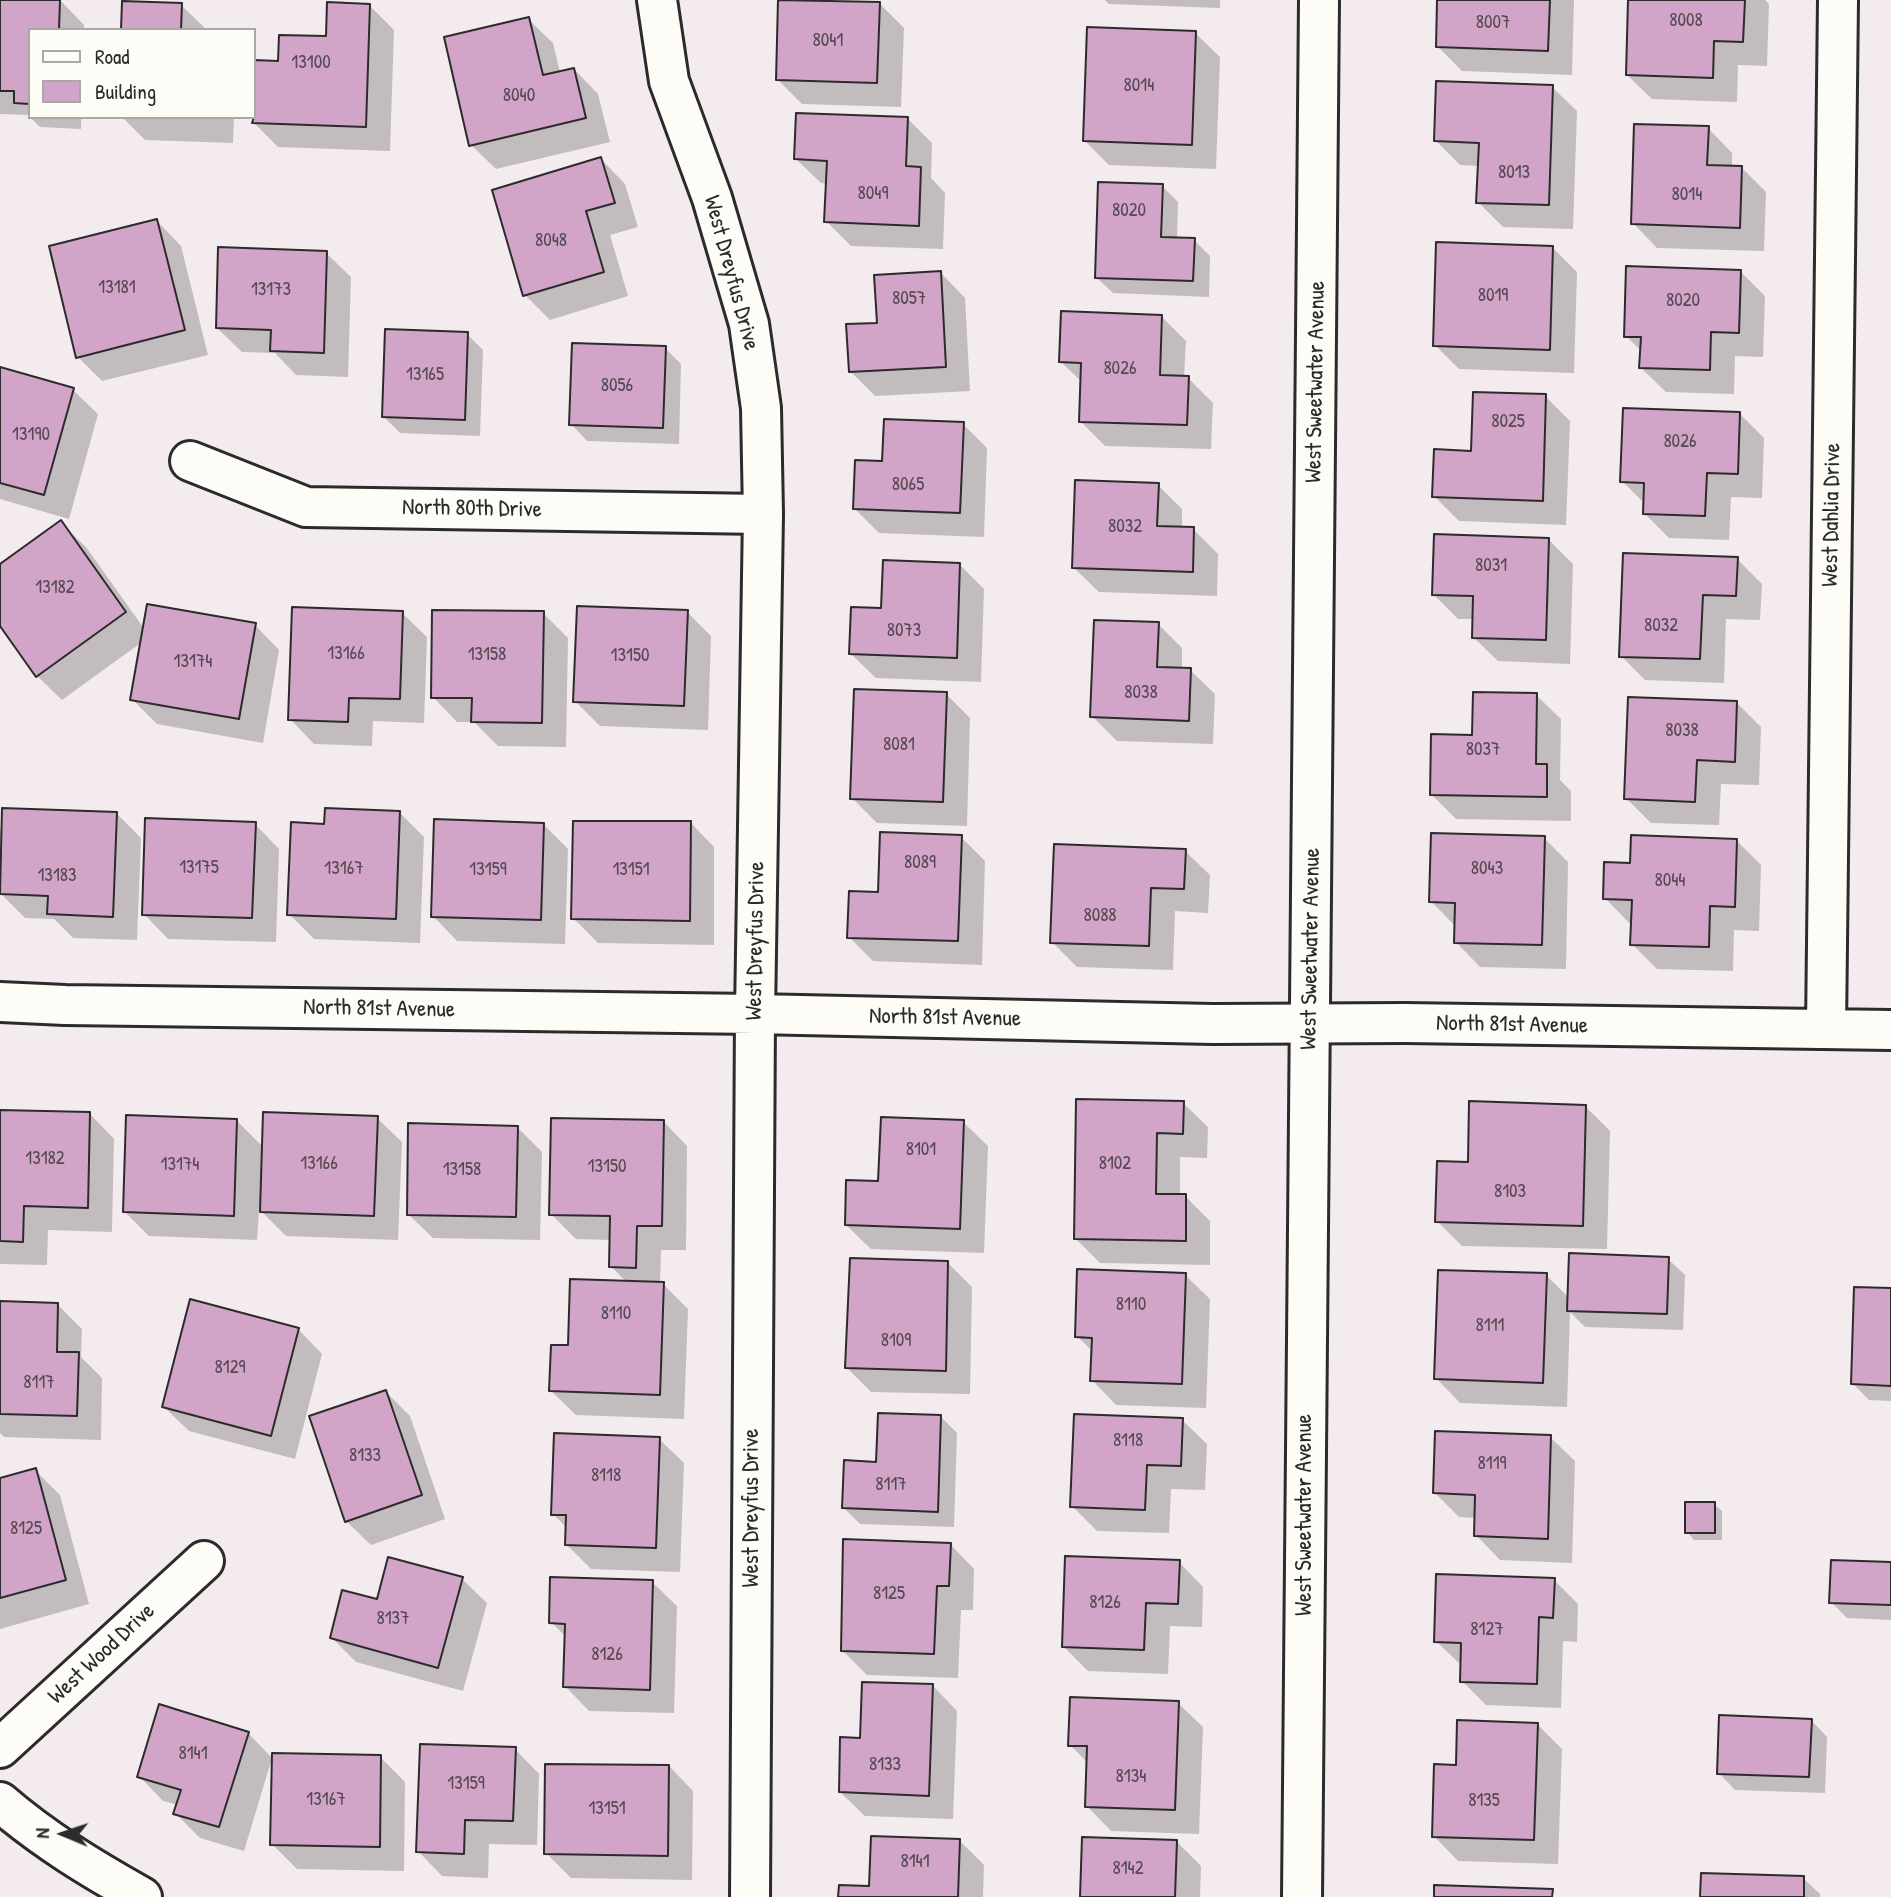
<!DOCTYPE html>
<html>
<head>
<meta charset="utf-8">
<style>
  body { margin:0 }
  #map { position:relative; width:1891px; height:1897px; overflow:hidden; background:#f4ebee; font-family:"Patrick Hand",sans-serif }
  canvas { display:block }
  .legend { position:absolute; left:28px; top:28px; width:228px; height:91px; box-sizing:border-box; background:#fdfcf7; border:2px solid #a9a8a5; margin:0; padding:9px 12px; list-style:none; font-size:21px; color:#2b2b2b }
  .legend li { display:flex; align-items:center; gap:14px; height:35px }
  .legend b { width:35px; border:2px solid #a9a8a5 }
  .north { position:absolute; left:28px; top:1799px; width:70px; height:70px; -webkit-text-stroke:5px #fdfcf7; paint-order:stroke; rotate:272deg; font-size:19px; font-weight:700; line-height:28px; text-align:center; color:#2b2b2b }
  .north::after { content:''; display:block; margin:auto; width:24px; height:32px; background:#2b2b2b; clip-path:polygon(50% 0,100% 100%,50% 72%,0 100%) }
</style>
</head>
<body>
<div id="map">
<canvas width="1891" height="1897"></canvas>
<ul class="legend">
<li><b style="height:9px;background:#fdfcf7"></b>Road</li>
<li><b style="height:19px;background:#d2a5c8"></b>Building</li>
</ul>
<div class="north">N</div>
</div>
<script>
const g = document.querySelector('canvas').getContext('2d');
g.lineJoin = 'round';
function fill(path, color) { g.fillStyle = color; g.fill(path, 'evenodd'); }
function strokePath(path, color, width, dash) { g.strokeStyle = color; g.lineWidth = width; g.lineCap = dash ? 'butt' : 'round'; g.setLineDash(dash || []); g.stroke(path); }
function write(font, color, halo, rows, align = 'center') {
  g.font = font + ' "Patrick Hand",sans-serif'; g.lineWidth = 6; g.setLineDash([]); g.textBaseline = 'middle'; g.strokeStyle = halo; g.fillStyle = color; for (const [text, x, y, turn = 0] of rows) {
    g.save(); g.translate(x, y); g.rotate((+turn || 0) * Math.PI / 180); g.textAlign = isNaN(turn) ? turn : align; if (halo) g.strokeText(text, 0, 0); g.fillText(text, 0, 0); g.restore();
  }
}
fill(new Path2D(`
  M0,0H60L84,25V30H30V117L28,115L0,114Z
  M780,0L879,3L904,28L901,107L802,104L777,79Z
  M1105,0H1220V8L1109,4Z
  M1439,0H1574L1572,75L1462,71L1437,46Z
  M1630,0H1765L1769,4L1767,66L1738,65L1737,102L1652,99L1627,75Z
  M181,5L206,29L123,30Z
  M370,6L394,30L390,151L278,147L253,122L256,62H280L327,38Z
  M528,19L553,43L560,72L574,69L598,94L610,142L496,169L471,145Z
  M1195,33L1220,57L1216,169L1109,165L1085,141Z
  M1552,87L1577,111L1573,229L1503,227L1478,202L1479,166L1460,165L1436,141Z
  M30,117H81V129L40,127Z
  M122,117H234L233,143L145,140Z
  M907,118L932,143L931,178L945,193L943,249L851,246L826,221L828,184L821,183L796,159Z
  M1708,128L1732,153V167L1742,168L1766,192L1764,251L1657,248L1633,223Z
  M601,159L625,184L638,227L610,235L628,296L550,320L525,295Z
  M1162,186L1178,202L1177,239L1194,240L1210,256L1209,297L1113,293L1096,277Z
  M157,221L181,246L208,355L102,381L78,357Z
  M1553,248L1577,272L1574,373L1459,369L1435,345Z
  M326,253L351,277L348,377L296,375L275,353L242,352L217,328Z
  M1741,272L1765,296L1763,357L1735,356L1734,394L1666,392L1641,368L1642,352L1626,336Z
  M941,273L965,298L970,391L875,396L851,372L879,324Z
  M1161,316L1186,341L1184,378H1188L1213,403L1211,449L1105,446L1080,421L1082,382L1061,362Z
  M467,334L483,350L480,436L400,433L384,417Z
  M665,348L681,364L679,444L587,441L571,424Z
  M0,369L73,390L98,414L69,519L0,499Z
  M1545,396L1570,421L1566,525L1459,521L1434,496L1472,452Z
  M1739,413L1764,438L1762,498L1731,497L1729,540L1669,538L1644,513L1645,504L1622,481Z
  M963,424L987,448L984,537L879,533L855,509L884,462Z
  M1158,485L1182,509V529H1193L1218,554L1217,596L1099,592L1074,568Z
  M61,523L86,547L145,630L255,625L279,650L263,743L157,724L132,699L142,642L62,700L37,676L0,623V566Z
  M1549,540L1573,564L1570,664L1498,661L1473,637L1474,619H1458L1433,594Z
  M1737,559L1762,584L1760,620L1726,619L1724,683L1645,680L1621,656Z
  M959,564L984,589L981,682L876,678L851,654L883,609Z
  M687,612L711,636L708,730L600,726L575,701Z
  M402,613L427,637L424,723L373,721L372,746L314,744L290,719Z
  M543,613L568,638L566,747L498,746L474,722H457L433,697Z
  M1158,624L1182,648V670H1190L1215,694L1213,744L1117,741L1092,716Z
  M946,694L970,718L967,826L877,823L852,798Z
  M1536,695L1561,719L1560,780L1571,791V821L1456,819L1431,794L1474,737Z
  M1737,703L1761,727L1759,785L1721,784L1719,825L1651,823L1626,798Z
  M399,812L424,837L420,943L314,939L289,914L326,825Z
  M116,813L141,838L137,940L73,938L54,919L25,918L0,893V830L3,832Z
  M690,822L714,847V945L598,943L573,918Z
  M255,824L279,849L276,942L168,939L144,914Z
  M544,825L568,849L565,944L457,941L433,916Z
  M961,837L985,861L982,965L873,961L849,937L879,894Z
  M1544,838L1568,862L1566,969L1480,967L1456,942V927L1431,901Z
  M1737,841L1761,865L1759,931L1734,930L1733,971L1657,969L1632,944L1633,923H1629L1605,898L1632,865Z
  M1185,851L1210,875L1208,913L1175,911L1173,970L1077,967L1052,942Z
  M1077,1101L1183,1103L1208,1127L1207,1158L1180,1157V1196H1185L1210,1221V1265L1100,1263L1075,1238Z
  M1585,1106L1610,1131L1607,1249L1462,1246L1437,1221L1469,1163Z
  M0,1111L90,1114L114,1139L112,1232L48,1230L47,1265L0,1264Z
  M377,1118L402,1142L398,1240L286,1236L259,1209L257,1240L149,1236L124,1211L236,1120L264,1148Z
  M663,1121L687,1146L686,1250H661L660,1284H663L688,1309L684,1419L576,1415L551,1391L570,1347L627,1283L611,1266V1240L576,1239L551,1214Z
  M963,1122L988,1146L984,1253L871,1249L846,1225L880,1183Z
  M517,1127L542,1152L540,1240L433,1238L408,1214Z
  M1668,1259L1685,1275L1683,1330L1585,1327L1570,1312L1567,1407L1460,1403L1436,1378L1546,1275L1569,1298Z
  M947,1262L972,1287L970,1394L871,1392L847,1368Z
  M1185,1275L1210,1299L1206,1408L1116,1405L1092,1380L1093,1352L1077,1336Z
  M1891,1290V1401L1869,1400L1853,1384Z
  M0,1303L57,1304L82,1329L81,1357L102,1378L101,1440L4,1437L0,1433Z
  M298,1329L322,1354L295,1459L189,1431L164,1407Z
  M386,1392L410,1416L445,1519L371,1545L346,1521Z
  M941,1417L957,1433L954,1527L860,1524L844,1508L878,1463Z
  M1182,1420L1207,1444L1205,1490L1171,1489L1169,1533L1097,1531L1072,1506Z
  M1550,1437L1575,1461L1572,1563L1500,1560L1476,1535V1518L1459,1517L1434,1492Z
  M659,1439L684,1463L680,1572L591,1569L566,1544L567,1528L553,1514Z
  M35,1470L60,1495L89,1604L0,1629V1480Z
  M1714,1504L1722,1511V1540H1694L1687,1532Z
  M950,1544L974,1569L973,1610H961L958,1678L867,1675L842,1650Z
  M1179,1562L1203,1587L1202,1627L1170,1626L1168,1674L1088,1671L1064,1647Z
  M1891,1563V1620L1847,1618L1831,1602Z
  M462,1579L487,1603L463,1691L356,1662L332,1638L378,1601Z
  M1554,1580L1578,1604L1577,1642L1563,1641L1561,1708L1486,1705L1462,1681V1666L1436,1641Z
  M652,1582L677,1606L674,1713L589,1711L565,1686L566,1637L551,1622Z
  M933,1686L957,1711L953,1819L865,1816L840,1792L862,1740Z
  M1178,1703L1203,1727L1199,1834L1111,1831L1087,1806L1088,1763L1070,1745Z
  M1811,1720L1827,1737L1825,1793L1735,1790L1719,1773Z
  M1538,1725L1562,1749L1558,1864L1458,1861L1434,1836L1457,1767Z
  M248,1733L272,1758L244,1851L200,1838L175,1813L178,1805L163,1801L139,1776Z
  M515,1749L539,1774L537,1845L489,1844L488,1878L442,1876L418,1851Z
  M380,1757L405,1782L404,1871L297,1869L272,1844Z
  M669,1766L693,1791L692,1880L571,1878L546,1853Z
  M960,1841L984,1865L983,1897H840L871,1888Z
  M1177,1842L1201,1866L1200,1897H1081Z
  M1803,1878L1820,1894V1897H1702Z`), '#0003');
const building = new Path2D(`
  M0,0H60L59,30H30V104L14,103V91H0Z
  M778,0L880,2L877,83L776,80Z
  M1437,0H1550L1548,51L1436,47Z
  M1628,0H1745L1743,42L1714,41L1713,78L1626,75Z
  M122,1L182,3L181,30H121Z
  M327,2L370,4L366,127L252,123L254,117V60L278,61L279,35L326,36Z
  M529,17L543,75L574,68L586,118L469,146L444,37Z
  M1087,27L1196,31L1192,145L1083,141Z
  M1436,81L1553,85L1549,205L1476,203L1479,143L1434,141Z
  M796,113L908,117L906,166L921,167L919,226L824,222L827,161L794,159Z
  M1634,124L1709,126L1707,165L1742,166L1740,228L1631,224Z
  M601,157L615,203L586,211L604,272L523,296L492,190Z
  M1098,182L1163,184L1161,237L1195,238L1193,281L1095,278Z
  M157,219L185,330L76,358L49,246Z
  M1436,242L1553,246L1550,350L1433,346Z
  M218,247L327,251L324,353L270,351L271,330L216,328Z
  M1626,266L1741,270L1739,333L1711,332L1710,370L1639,368L1641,337H1624Z
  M941,271L946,367L849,372L846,324L877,323L874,275Z
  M1061,311L1162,315L1160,375L1189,376L1187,425L1079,422L1081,363L1059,362Z
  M385,329L468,332L465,420L382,417Z
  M572,343L666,346L663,428L569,425Z
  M0,367L74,388L44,495L0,483Z
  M1473,392L1546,394L1543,501L1432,497L1434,449L1471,451Z
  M1623,408L1740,412L1738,474L1707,473L1705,516L1643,514L1644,483L1620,482Z
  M884,419L964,422L960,513L853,509L855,460L882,461Z
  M1075,480L1159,483L1157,526L1194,527L1193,572L1072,568Z
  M61,520L126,612L36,677L0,626V564Z
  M1434,534L1549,538L1546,640L1472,638L1473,596L1432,595Z
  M1623,553L1738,557L1736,596L1703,595L1700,659L1619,657Z
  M883,560L960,563L957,658L849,654L851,607L881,608Z
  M147,604L256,623L239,719L130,700Z
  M577,606L688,610L684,706L573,702Z
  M292,607L403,611L400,699L349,698L348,722L288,720Z
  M432,610L544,611L542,723L471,722L472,698H431Z
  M1094,620L1159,622L1157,667L1191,668L1189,721L1090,717Z
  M854,689L947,692L943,802L850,799Z
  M1473,692L1537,693L1536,764H1547V797L1430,795L1431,734L1472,735Z
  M1628,697L1737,701L1735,762L1697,760L1695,802L1624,799Z
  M2,808L117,812L113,917L47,914L48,896L0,894Z
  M325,808L400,811L396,919L287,915L291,822L324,824Z
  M145,818L256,822L252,918L142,915Z
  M434,819L544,823L541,920L431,917Z
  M573,821H691L690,921L571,919Z
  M880,832L962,835L958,941L847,938L849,891L878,892Z
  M1431,833L1545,836L1542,945L1454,943L1455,903L1429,902Z
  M1631,835L1737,839L1735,907L1710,906L1709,947L1630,945L1632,900L1603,899L1604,862L1630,863Z
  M1054,844L1186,849L1184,889L1151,888L1149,946L1050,943Z
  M1076,1099L1184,1101L1183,1134L1157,1133L1156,1194H1186V1241L1074,1239Z
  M1469,1101L1586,1105L1583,1226L1435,1222L1437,1161L1468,1162Z
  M0,1110L90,1112L88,1208L24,1206L23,1242L0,1241Z
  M263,1112L378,1116L374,1216L260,1212Z
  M126,1115L237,1119L234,1216L123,1212Z
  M881,1117L964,1120L960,1229L845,1225L846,1180L878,1181Z
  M551,1118L664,1120L662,1226H637L636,1268L609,1267L610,1216L549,1215Z
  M408,1123L518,1126L516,1217L407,1215Z
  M1569,1253L1669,1257L1667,1314L1567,1311Z
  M850,1258L948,1261L946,1371L845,1368Z
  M1077,1269L1186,1273L1182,1384L1090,1381L1092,1338L1075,1337Z
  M1438,1270L1547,1273L1543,1383L1434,1379Z
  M570,1279L664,1282L660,1395L549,1391L551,1345H568Z
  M1854,1287L1891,1288V1386L1851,1384Z
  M190,1299L299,1328L271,1436L162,1407Z
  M0,1301L58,1303L57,1352H79L77,1416L0,1414Z
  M386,1390L422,1495L345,1522L309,1416Z
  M878,1413L941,1415L938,1512L842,1508L844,1460L876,1462Z
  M1074,1414L1183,1418L1181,1466L1147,1465L1145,1510L1070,1507Z
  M1435,1431L1551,1435L1548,1539L1474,1536L1475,1495L1433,1493Z
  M554,1433L660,1437L656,1548L565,1545L566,1515H551Z
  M36,1468L66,1580L0,1598V1478Z
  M1685,1502H1715V1533H1685Z
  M843,1539L951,1543L949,1586H937L934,1654L841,1651Z
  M1065,1556L1180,1560L1178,1604L1146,1603L1144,1650L1062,1647Z
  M388,1557L463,1577L438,1668L330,1638L342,1590L377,1599Z
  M1831,1560L1891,1562V1605L1829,1603Z
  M1436,1574L1555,1578L1553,1618L1539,1617L1537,1684L1460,1682L1461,1643L1434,1642Z
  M550,1577L653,1580L650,1690L563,1687L565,1624L549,1623Z
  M862,1682L933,1684L929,1796L839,1792L840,1737L860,1738Z
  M1070,1697L1179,1701L1175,1810L1085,1807L1087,1746H1068Z
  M159,1704L249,1732L219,1827L173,1814L181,1790L137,1777Z
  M1719,1715L1812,1719L1809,1777L1717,1774Z
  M1457,1720L1538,1723L1534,1840L1432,1837L1434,1764L1456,1765Z
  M420,1744L516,1747L513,1821L465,1820L464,1854L416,1852Z
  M272,1753L381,1755L380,1847L270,1845Z
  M545,1764L669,1765L668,1856L544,1854Z
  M871,1836L960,1839L958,1897H838L839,1885L869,1886Z
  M1082,1837L1177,1840L1175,1897H1080Z
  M1701,1873L1804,1876V1897H1700Z
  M1434,1885L1553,1889L1552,1897H1434Z`);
fill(building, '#d2a5c8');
strokePath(building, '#2b2b2b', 2);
const minor = new Path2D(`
  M657,0L669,81L712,198L749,324L761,408L763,514L755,1014L750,1897
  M190,461L306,507L763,514
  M0,1002L65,1005L755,1014L1213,1024L1404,1023L1891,1030
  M1826,1029L1838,0
  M0,1748L204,1561
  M0,1802C44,1840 92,1869 142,1897`);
const tertiary = new Path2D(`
  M1302,1897L1319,0`);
strokePath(minor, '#2b2b2b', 44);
strokePath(tertiary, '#2b2b2b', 44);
strokePath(minor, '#fdfcf7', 38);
strokePath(tertiary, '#fdfcf7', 38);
write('19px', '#554a52', null, [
  ["8008",1686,21],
  ["8007",1493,23],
  ["8041",828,41],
  ["13100",311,63],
  ["8014",1139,86],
  ["8040",519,96],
  ["8013",1514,173],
  ["8049",873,194],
  ["8014",1687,195],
  ["8020",1129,211],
  ["8048",551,241],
  ["13181",117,288],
  ["13173",271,290],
  ["8019",1493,296],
  ["8057",909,299],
  ["8020",1683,301],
  ["8026",1120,369],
  ["13165",425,375],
  ["8056",617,386],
  ["8025",1508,422],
  ["13190",31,435],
  ["8026",1680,442],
  ["8065",908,485],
  ["8032",1125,527],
  ["8031",1491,566],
  ["13182",55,588],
  ["8032",1661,626],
  ["8073",904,631],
  ["13166",346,654],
  ["13158",487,655],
  ["13150",630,656],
  ["13174",193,662],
  ["8038",1141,693],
  ["8038",1682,731],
  ["8081",899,745],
  ["8037",1483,750],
  ["8089",920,863],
  ["13175",199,868],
  ["13167",344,869],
  ["8043",1487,869],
  ["13159",488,870],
  ["13151",631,870],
  ["13183",57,876],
  ["8044",1670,881],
  ["8088",1100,916],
  ["8101",921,1150],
  ["13182",45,1159],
  ["13166",319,1164],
  ["8102",1115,1164],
  ["13174",180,1165],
  ["13150",607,1167],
  ["13158",462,1170],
  ["8103",1510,1192],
  ["8110",1131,1305],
  ["8110",616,1314],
  ["8111",1490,1326],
  ["8109",896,1341],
  ["8129",230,1368],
  ["8117",39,1383],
  ["8118",1128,1441],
  ["8133",365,1456],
  ["8119",1492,1464],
  ["8118",606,1476],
  ["8117",891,1485],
  ["8125",26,1529],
  ["8125",889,1594],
  ["8126",1105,1603],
  ["8137",393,1619],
  ["8127",1487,1630],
  ["8126",607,1655],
  ["8141",193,1754],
  ["8133",885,1765],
  ["8134",1131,1777],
  ["13159",466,1784],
  ["13167",326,1800],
  ["8135",1484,1801],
  ["13151",607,1809],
  ["8141",915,1862],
  ["8142",1128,1869]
]);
write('23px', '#2b2b2b', '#fdfcf7', [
  ["West Dreyfus Drive",731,273,75],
  ["West Sweetwater Avenue",1316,382,-89],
  ["North 80th Drive",472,509,1],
  ["West Dahlia Drive",1832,515,-89],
  ["West Dreyfus Drive",756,941,-89],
  ["West Sweetwater Avenue",1311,949,-89],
  ["North 81st Avenue",379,1009,1],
  ["North 81st Avenue",945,1018,1],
  ["North 81st Avenue",1512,1025,1],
  ["West Dreyfus Drive",752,1508,-90],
  ["West Sweetwater Avenue",1305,1515,-90],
  ["West Wood Drive",102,1654,-43]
]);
</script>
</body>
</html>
